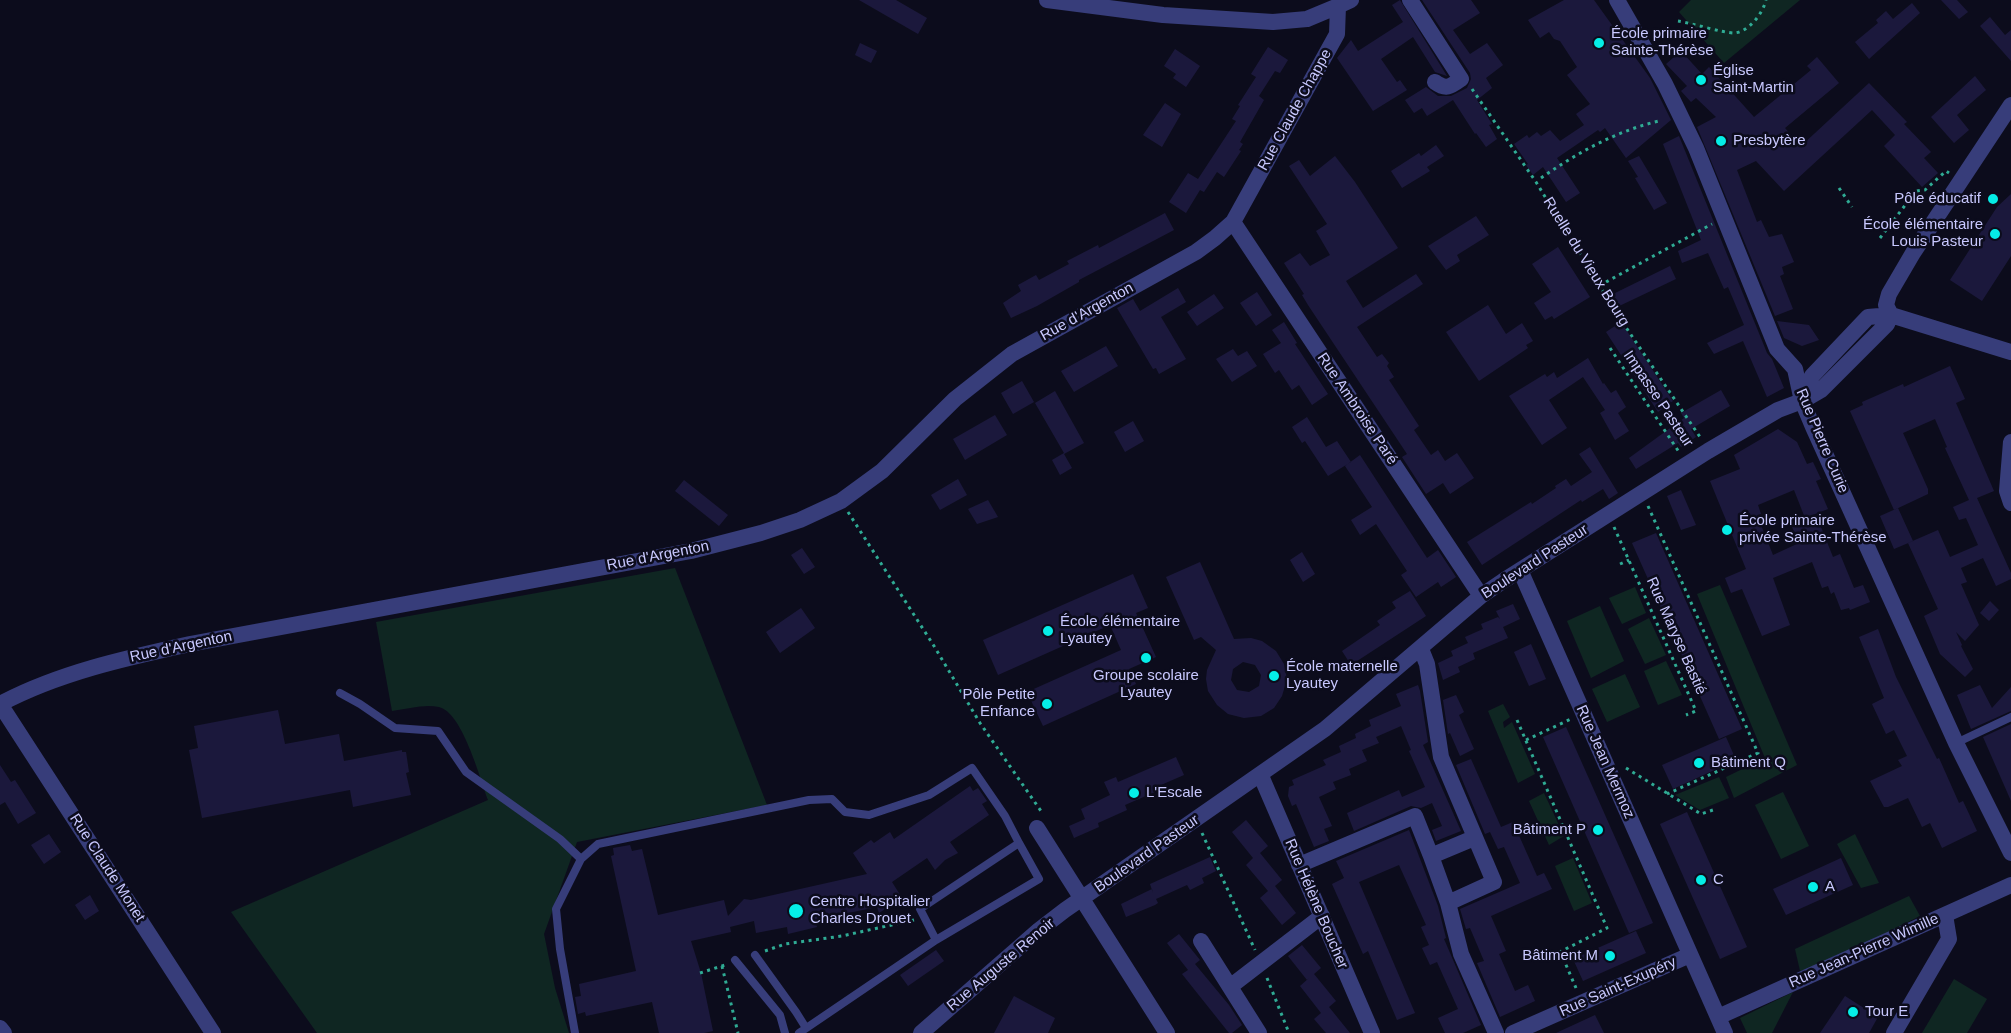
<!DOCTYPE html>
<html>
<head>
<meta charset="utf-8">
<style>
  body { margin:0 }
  canvas { display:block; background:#0c0c1c }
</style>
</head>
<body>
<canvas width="2011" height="1033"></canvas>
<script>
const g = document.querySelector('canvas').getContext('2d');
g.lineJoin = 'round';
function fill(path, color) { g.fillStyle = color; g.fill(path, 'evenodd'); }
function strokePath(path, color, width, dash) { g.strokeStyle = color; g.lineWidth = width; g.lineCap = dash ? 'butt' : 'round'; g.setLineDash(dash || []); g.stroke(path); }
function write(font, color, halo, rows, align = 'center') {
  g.font = font + ' Helvetica,sans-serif'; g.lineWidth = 5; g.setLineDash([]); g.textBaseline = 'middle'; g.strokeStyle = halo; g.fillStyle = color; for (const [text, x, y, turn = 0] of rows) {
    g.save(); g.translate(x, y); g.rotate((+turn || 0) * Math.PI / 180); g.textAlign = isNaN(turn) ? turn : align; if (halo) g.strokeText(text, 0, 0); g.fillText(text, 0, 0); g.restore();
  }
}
fill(new Path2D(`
  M1691,0H1800L1724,63L1679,12Z
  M675,568L767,805L577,842L544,934L555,988L569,1033H317L231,912L488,800C480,778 462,712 439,707C424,704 407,709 392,711L376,622Z
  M1720,585L1797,765L1734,798L1726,777L1765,758L1697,594Z
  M1635,587L1646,613L1622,624L1609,598Z
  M1600,606L1624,661L1591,678L1567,621Z
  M1649,618L1666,655L1645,664L1628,629Z
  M1666,661L1682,695L1658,705L1644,671Z
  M1625,674L1640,707L1607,722L1592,689Z
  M1503,704L1510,717L1503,722L1504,728L1512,722L1535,774L1518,783L1488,711Z
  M1719,777L1729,798L1700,810L1675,795Z
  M1783,792L1809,846L1781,859L1755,805Z
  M1544,793L1564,836L1549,845L1529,801Z
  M1855,834L1879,883L1861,888L1837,844Z
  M1573,858L1592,903L1574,911L1555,866Z
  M1909,896L1920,916L1801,975L1795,949Z
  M1954,979L1987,999L1967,1033H1922Z
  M1793,992L1772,1033H1747L1740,1018Z`), '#0f2622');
fill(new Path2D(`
  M859,0H896L927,18L918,34Z
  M1400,0L1447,76L1435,72L1413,37L1381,59L1397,82L1400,80L1407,90L1373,111L1337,58L1351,40L1358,51L1403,22L1392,5Z
  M1422,0H1471L1480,13L1453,30L1470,54L1487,43L1503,65L1486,78L1492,88L1477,100L1492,124L1489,125L1497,139L1486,147L1476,133L1475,134L1453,100L1427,116L1422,108L1414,113L1405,100L1426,87L1438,96H1451L1467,88L1471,79L1470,73Z
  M1564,0H1594L1650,78L1671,120L1626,158L1605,128L1600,132L1598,130L1557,158L1580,193L1566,202L1543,167L1533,175L1526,165L1528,164L1514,144L1527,135L1529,138L1537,132L1541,136L1550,130L1560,141L1584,125L1576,114L1590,104L1567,75L1577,67L1560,41L1554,39L1549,32L1540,38L1528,20Z
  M1941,0H1957L1968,12L1959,19Z
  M1912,3L1920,13L1869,59L1855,42L1878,23L1876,20L1886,11L1893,19Z
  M1990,17L2005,35L2011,30V61L1980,26Z
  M860,43L877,51L871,63L855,55Z
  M1268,47L1288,60L1280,73L1275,71L1259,96L1264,100L1240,142L1243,144L1239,150L1241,151L1224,177L1217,172L1204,192L1200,190L1186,213L1169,202L1188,173L1198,179L1236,121L1232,119L1240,106L1238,105L1256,77L1251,74Z
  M1175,49L1200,66L1186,87L1173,78L1176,74L1164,66Z
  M1681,51L1702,74L1709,67L1754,117L1811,70L1807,66L1817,57L1839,83L1785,128L1801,146L1869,83L1907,122L1904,124L1931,152L1924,158L1938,173L1922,187L1884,146L1895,135L1872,110L1784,191L1756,161L1737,170L1757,222L1761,220L1769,237L1782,234L1794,262L1782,267L1784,274L1780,276L1793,309L1775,316L1697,127L1716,117L1696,98L1691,102L1681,91L1687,86L1666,64Z
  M1975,76L1986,90L1957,115L1969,130L1954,143L1931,117Z
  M1165,103L1181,114L1162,147L1143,135Z
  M1679,136L1767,353L1772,359L1784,388L1767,397L1743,341L1714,354L1707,343L1744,325L1728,287L1724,289L1708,253L1682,263L1678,251L1701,240L1663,144Z
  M1436,145L1444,156L1427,167L1430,171L1402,188L1391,171L1419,153L1421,156Z
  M1335,156L1355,182L1398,248L1346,281L1363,308L1416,274L1423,284L1357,327L1377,357L1382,354L1389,363L1387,366L1394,377L1389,380L1419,426L1414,430L1431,455L1438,450L1445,461L1457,453L1474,478L1450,494L1443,483L1426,494L1402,457L1407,454L1308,305L1302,295L1304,294L1284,263L1300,253L1310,266L1330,255L1316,231L1327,224L1289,166L1299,160L1310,176Z
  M1639,156L1667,203L1654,210L1635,178L1638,177L1628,161Z
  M2011,194V256L1982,301L1950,280L1997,207Z
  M1165,213L1174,230L1079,280V282L1037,306L1011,318L1003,303L1021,291L1018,285L1036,275L1039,280L1069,264L1067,261L1098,245L1099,248Z
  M1476,216L1489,235L1457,255L1460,261L1446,270L1428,246Z
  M1558,247L1590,297L1554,319L1552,316L1545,320L1534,303L1551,292L1532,264Z
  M1670,266L1676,279L1615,308L1609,296Z
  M1178,288L1186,302L1161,317L1186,359L1159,374L1156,368L1153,369L1150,364L1117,308L1133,299L1140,311Z
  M1257,292L1272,315L1256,326L1240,303Z
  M1214,294L1224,308L1197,326L1187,312Z
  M1488,305L1506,334L1522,323L1533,341L1526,345L1528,348L1479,381L1446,332Z
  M1777,321L1809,325L1819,340L1802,346L1784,338Z
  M1284,322L1297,343L1295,344L1328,394L1312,405L1299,385L1292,390L1279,370L1275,373L1263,354L1281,343L1272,330Z
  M1621,322L1673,401L1658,412L1606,332Z
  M1106,346L1118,366L1074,392L1061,371Z
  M1233,349L1238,356L1247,351L1257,366L1232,382L1216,359Z
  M1588,358L1603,384L1604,383L1611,393L1616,390L1626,407L1618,413L1629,431L1615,440L1600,413L1605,410L1583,377L1549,400L1567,428L1542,445L1509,396L1545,374L1547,377L1554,372L1557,378Z
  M1950,366L1965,399L1956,403L1994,491L1977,498L2011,573V579L1996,586L1983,558L1961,568L1967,582L1961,584L1979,625L1965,641L1956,632L1962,645L1961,646L1973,669L1965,677L1940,654L1924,616L1938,609L1908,543L1938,530L1950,557L1978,545L1966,518L1959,520L1953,507L1969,500L1945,448L1947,447L1935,419L1903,433L1928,489V494L1894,510L1850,411L1863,405L1862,402L1903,384L1904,387Z
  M1022,381L1034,402L1013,414L1001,393Z
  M1721,390L1730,406L1691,429L1696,437L1681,447L1678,443L1636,469L1629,458L1684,418L1681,413Z
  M1055,391L1084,443L1064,454L1072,468L1060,475L1052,460L1064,453L1035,403Z
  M995,415L1007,435L965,460L953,439Z
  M1307,417L1326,447L1337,441L1351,462L1328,476L1305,441L1302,443L1292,427Z
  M1133,421L1144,441L1125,452L1114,432Z
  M1778,429L1797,442L1807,464L1813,462L1821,479L1816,481L1828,509L1805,518L1794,490L1758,505L1761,514L1757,515L1773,555L1799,543L1792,527L1817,517L1833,557L1840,554L1854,588L1863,585L1870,602L1850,610L1849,608L1841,610L1834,592L1831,594L1828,586L1822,588L1812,562L1773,578L1790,625L1762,636L1742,589L1731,593L1725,578L1746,569L1710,481L1740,469L1734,455Z
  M1590,447L1618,493L1609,499L1603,489L1582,502L1581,500L1482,565L1467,542L1531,502L1532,504L1556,488L1555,486L1566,479L1571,486L1592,472L1579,454Z
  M1360,455L1427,558L1438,550L1456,577L1441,587L1438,582L1416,597L1401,575L1407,571L1376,524L1360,535L1351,520L1372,507L1345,466Z
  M958,479L967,495L940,510L931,495Z
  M684,480L728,515L719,526L675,491Z
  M1681,490L1696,525L1681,530L1667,496Z
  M988,500L998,517L977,524L968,509Z
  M1898,508L1913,541L1894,549L1880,516Z
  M1656,533L1742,729L1719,739L1632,543Z
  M802,548L815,567L804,574L791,555Z
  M1302,552L1315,574L1303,582L1290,560Z
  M1200,562L1234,639L1251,638L1262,641L1276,651L1284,664L1287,679L1282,696L1274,708L1261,716L1244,718L1228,714L1217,705L1208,691L1206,679L1207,670L1216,650L1201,637L1194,640L1166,577ZM1243,662L1255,665L1261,675L1259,686L1249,692L1237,690L1231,680L1233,669Z
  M1133,574L1148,608L1136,613L1156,657L1129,669L1136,684L1043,726L1027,692L1121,650L1110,625L998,675L983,640Z
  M1410,591L1426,616L1351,665L1342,651L1380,625L1377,621L1396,608L1392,602Z
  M1990,601L1999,610L1989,621L1980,613Z
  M1513,604L1520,619L1503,627L1508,638L1473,653L1475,659L1458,667L1460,672L1443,680L1438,663L1453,656L1451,651L1468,643L1465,637L1483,629L1481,624L1498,617L1500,619L1496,611Z
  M801,608L815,628L780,653L766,632Z
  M1878,629L1896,677L1937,759L1939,758L1959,803L1963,801L1977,831L1942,848L1930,823L1922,827L1908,798L1888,807H1884L1870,781L1902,766L1898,760L1907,756L1894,730L1886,734L1872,704L1884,698L1859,637Z
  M1531,644L1546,679L1529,686L1514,652Z
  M1418,685L1420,691L1428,742L1423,745L1461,831L1436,841L1432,830L1442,826L1432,803L1421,808L1411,806L1354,831L1347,813L1399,790L1402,797L1425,787L1409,751L1411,750L1401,726L1376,737L1379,743L1362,750L1367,761L1349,769L1351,775L1333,782L1336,789L1319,797L1332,826L1324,829L1329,841L1314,847L1296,804L1292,806L1288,796L1289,787L1294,785L1292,780L1326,765L1323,760L1341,752L1339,746L1356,738L1355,734L1371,726L1369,720L1401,706L1396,694Z
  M1980,685L1992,708L2011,687V711L1971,729L1957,695Z
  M1456,695L1464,712L1459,715L1474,749L1460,756L1450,733L1448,734L1443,700Z
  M278,710L285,744L339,734L344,761L402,750V752H406L409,772L406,773L411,795L353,807L350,790L202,818L189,750L198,748L194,726Z
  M2011,724V801L1983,737Z
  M1566,727L1653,923L1629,933L1543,737Z
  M1726,737L1736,760L1673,789L1662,765Z
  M1176,757L1184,775L1154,788L1155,792L1125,805L1127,810L1098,823L1099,827L1074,838L1069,826L1085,819L1081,809L1110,795L1104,782L1116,777L1118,782Z
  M1471,759L1501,827L1513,822L1537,876L1544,873L1552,889L1491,916L1506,951L1499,954L1515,991L1528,985L1535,1001L1500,1017L1477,963L1484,961L1470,928L1466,929L1460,909L1520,883L1504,847L1498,849L1490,832L1485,834L1456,765Z
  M0,765L11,782L15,780L36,813L18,824L5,802L0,805Z
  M970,786L973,791L978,788L987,801L982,804L989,815L950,842L958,853L945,860L935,870L927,858L892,882L902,898L879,913L877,907L815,920L817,927L788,934L787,927L756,933L754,921L730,927L731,932L691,941L701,973L713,1031L704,1033H659L652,1002L586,1016L585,1012L578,1014L575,997L581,996L579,984L636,971L611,856L614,855L613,848L630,845L632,851L642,849L658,915L724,900L728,916L744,899L751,900L867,874L853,853L871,840L874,843L890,832L894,839Z
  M1687,812L1747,947L1720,959L1660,824Z
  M1246,820L1268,846L1260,853L1282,880L1275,886L1296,913L1282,925L1260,898L1268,891L1246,865L1253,858L1232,832Z
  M1409,830L1438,906L1446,938L1444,939L1481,1025L1463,1033H1445L1438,1018L1458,1009L1437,962L1430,965L1422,948L1429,945L1421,927L1426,925L1399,865L1359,882L1415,1013L1397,1020L1368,951L1363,954L1332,884L1344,878L1336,861Z
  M49,834L61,852L44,864L31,845Z
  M1210,857L1216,871L1202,878L1204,883L1190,890L1187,885L1156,899L1158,903L1155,905L1126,917L1121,904L1152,889L1153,893L1150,884Z
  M1841,858L1853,885L1786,915L1773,889Z
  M90,895L99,911L85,920L75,905Z
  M1636,931L1646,953L1583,981L1573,959Z
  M1179,934L1200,960L1195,964L1229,1005L1242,1025L1232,1033H1229L1182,974L1188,970L1167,943Z
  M1302,945L1321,968L1314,974L1336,1001L1329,1007L1350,1033H1326L1314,1019L1321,1013L1300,986L1309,978L1307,980L1288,956Z
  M936,950L944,961L908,986L900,975Z
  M1014,996L1055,1018L1048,1033H994Z
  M1845,996L1878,1017L1869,1033H1820Z
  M1595,1015L1604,1033H1556Z`), '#1b183c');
strokePath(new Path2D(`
  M1678,21C1691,23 1723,33 1734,33C1749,32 1763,13 1766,0
  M1472,89L1536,182L1617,314L1700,437
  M1541,178C1577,153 1616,131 1659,121
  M1839,188L1852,207
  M1880,238L1916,191L1925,190L1946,171L1949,173
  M1606,282L1712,224
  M1610,348L1679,452
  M1648,506L1758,753L1667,794
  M848,512L934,646L980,723L1043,814
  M1614,527L1696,711L1686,715
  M1620,564L1629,560
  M1517,720L1607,928L1544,960
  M1526,740L1571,719
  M1626,768L1701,814L1716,809
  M1202,833L1255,950
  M765,951L785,944L842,936L914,920
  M1560,951L1576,988
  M722,966L738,1033
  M700,973L725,965
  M1267,978L1289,1033`), '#2fab94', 3, [3, 4.5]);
strokePath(new Path2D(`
  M340,693L360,704L395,728L438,731L466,772L560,839L581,859L598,844L809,800L832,799L845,812L869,815L929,795L972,768L1005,816L1019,843
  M1956,743L2011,717
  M755,955L796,1012L806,1028
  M735,960L780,1015L785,1033
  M575,1033L560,949L556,909L581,859
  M799,1033L936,940L1039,879L1019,843L920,909L936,940`), '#373d7a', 8);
strokePath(new Path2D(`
  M1047,0L1163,15L1273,22L1307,19L1338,6
  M1410,0L1461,79C1450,87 1446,90 1435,82
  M1617,0L1665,84L1696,148L1777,349L1795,369L1802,401L1813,427L1956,743L2011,853
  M1233,222L1481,596
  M1802,401L1812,376L1868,317L1891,315L2011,352
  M2011,442L2007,491L2011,503
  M1520,570L1725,1033
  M1421,649L1427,664L1441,757L1494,882L1448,903
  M0,704C58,673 126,658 190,644L691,551L761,533L800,520L841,501L882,471L955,399L1012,354L1196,252L1215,238L1233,222L1337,34L1338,6L1351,0
  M0,704L213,1033
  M1261,776L1372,1033
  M1037,828L1167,1033
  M1474,838L1431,856L1448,903L1461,954L1496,1033
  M1299,865L1415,816L1431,856
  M1201,941L1259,1033
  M1231,986L1322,916
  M1718,1017L2011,885
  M0,1028L4,1033
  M921,1033L1039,930L1065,910L1325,729L1481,596L1503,581L1708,451L1778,410L1802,401L1821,390L1887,324L1891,315L1886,305L1889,294L1913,253L2011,105
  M1513,1033L1690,955
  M1894,1033L1949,939L1945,915`), '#373d7a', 16);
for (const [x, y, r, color] of [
  [1599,43,6,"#05ede7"],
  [1701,80,6,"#05ede7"],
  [1721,141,6,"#05ede7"],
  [1993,199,6,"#05ede7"],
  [1995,234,6,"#05ede7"],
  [1727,530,6,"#05ede7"],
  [1048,631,6,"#05ede7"],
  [1146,658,6,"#05ede7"],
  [1274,676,6,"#05ede7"],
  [1047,704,6,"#05ede7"],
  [1699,763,6,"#05ede7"],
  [1134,793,6,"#05ede7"],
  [1598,830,6,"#05ede7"],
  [1701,880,6,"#05ede7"],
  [1813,887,6,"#05ede7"],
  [796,911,8,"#05ede7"],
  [1610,956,6,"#05ede7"],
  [1853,1012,6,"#05ede7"]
]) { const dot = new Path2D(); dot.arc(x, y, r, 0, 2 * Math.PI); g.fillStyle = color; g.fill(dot); strokePath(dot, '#0c0c1c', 2); }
write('15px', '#c8c8fe', '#0c0c1c', [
  ["École primaire",1611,34],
  ["Sainte-Thérèse",1611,51],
  ["Église",1713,71],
  ["Saint-Martin",1713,88],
  ["Presbytère",1733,141],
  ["Pôle éducatif",1981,199,"right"],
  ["École élémentaire",1983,225,"right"],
  ["Louis Pasteur",1983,242,"right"],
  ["École primaire",1739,521],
  ["privée Sainte-Thérèse",1739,538],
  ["École élémentaire",1060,622],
  ["Lyautey",1060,639],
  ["École maternelle",1286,667],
  ["Lyautey",1286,684],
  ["Groupe scolaire",1146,676,"center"],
  ["Lyautey",1146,693,"center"],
  ["Pôle Petite",1035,695,"right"],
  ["Enfance",1035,712,"right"],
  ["Bâtiment Q",1711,763],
  ["L'Escale",1146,793],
  ["Bâtiment P",1586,830,"right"],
  ["C",1713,880],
  ["A",1825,887],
  ["Centre Hospitalier",810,902],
  ["Charles Drouet",810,919],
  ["Bâtiment M",1598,956,"right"],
  ["Tour E",1865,1012]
], 'left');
write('15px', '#c8c8fe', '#0c0c1c', [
  ["Rue Claude Chappe",1295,110,-61],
  ["Ruelle du Vieux Bourg",1586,262,58],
  ["Rue d'Argenton",1087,312,-29],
  ["Impasse Pasteur",1658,399,56],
  ["Rue Ambroise Paré",1357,409,56],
  ["Rue Pierre Curie",1822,441,67],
  ["Rue d'Argenton",658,556,-11],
  ["Boulevard Pasteur",1535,562,-33],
  ["Rue Maryse Bastié",1676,636,66],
  ["Rue d'Argenton",181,647,-12],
  ["Rue Jean Mermoz",1605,762,66],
  ["Boulevard Pasteur",1147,854,-35],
  ["Rue Claude Monet",107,868,57],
  ["Rue Hélène Boucher",1316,904,67],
  ["Rue Jean-Pierre Wimille",1864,951,-24],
  ["Rue Auguste Renoir",1001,965,-40],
  ["Rue Saint-Exupéry",1618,987,-24]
]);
</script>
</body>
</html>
